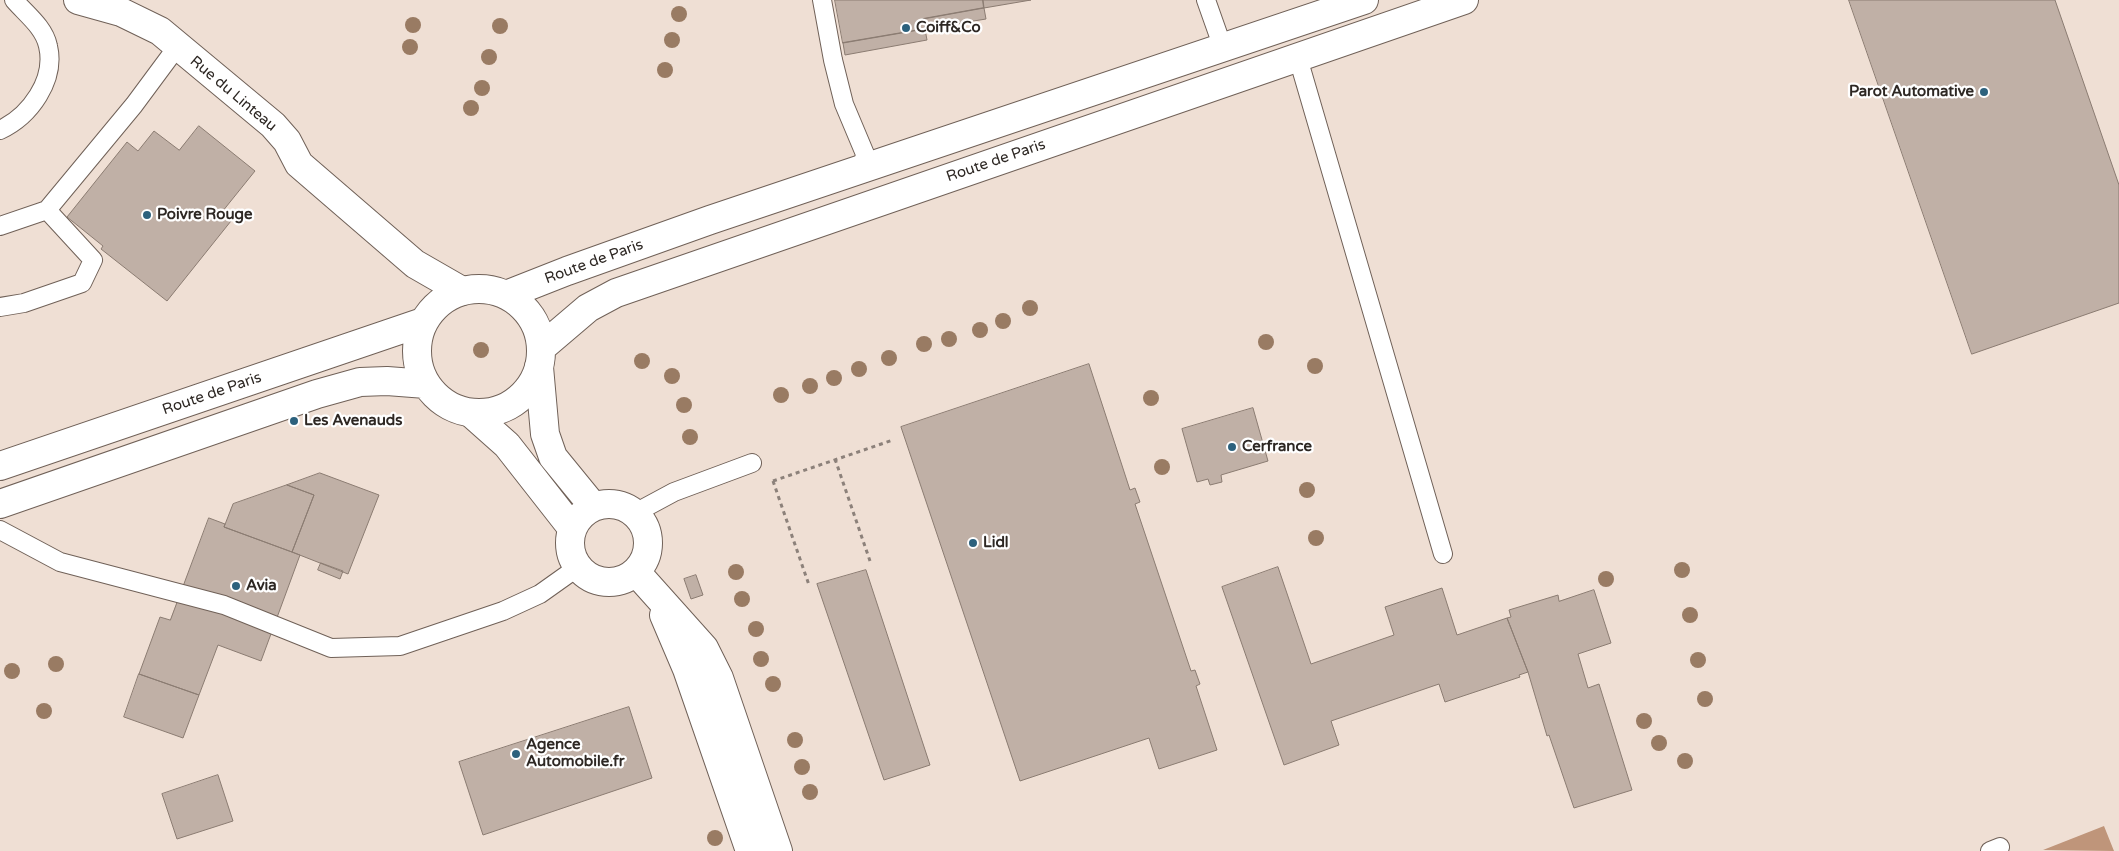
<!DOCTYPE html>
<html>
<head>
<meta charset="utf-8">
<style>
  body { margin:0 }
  canvas { display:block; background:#efdfd4 }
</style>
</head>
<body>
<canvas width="2119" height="851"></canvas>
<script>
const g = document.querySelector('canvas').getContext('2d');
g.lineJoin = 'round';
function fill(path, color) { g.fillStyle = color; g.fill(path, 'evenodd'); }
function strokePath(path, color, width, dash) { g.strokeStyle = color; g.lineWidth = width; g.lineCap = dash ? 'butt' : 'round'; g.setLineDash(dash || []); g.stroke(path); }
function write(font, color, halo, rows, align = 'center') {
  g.font = font + ' "Varela Round",sans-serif'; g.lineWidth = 4.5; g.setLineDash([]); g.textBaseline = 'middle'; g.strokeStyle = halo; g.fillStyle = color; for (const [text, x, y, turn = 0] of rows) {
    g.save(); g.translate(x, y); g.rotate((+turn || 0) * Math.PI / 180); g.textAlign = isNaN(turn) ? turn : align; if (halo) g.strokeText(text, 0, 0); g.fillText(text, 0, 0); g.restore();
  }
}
fill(new Path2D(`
  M2104,826L2114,851L2043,850Z`), '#bf957a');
const building = new Path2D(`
  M835,0H983L984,8L923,19L925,29L843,43Z
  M983,0H1031L984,8Z
  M1849,0H2055L2119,185V303L1972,354Z
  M984,8L986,19L925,29L923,19Z
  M925,29L927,40L845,55L843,43Z
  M199,126L255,171L222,212L231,221L167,301L101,249L103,246L67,217L127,142L138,151L154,131L179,150Z
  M1089,364L1130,490L1135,488L1140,502L1135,504L1191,671L1195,670L1200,684L1196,686L1217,750L1159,769L1149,738L1020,781L901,427Z
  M1253,408L1268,461L1221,475L1222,482L1210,485L1208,479L1197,482L1182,429Z
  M320,473L379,495L348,574L292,552L314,495L287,485Z
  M287,485L314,495L292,552L224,527L233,504Z
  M209,518L225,524L224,527L300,555L261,661L218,645L199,695L139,674L160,617L170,620Z
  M321,563L343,571L340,579L318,570Z
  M1278,567L1311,664L1394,635L1385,607L1442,588L1457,635L1507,618L1528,672L1519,675L1520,677L1445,702L1439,684L1331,721L1339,745L1284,765L1222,587Z
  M866,570L930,765L884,780L817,584Z
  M696,575L703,595L691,599L684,579Z
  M1594,590L1611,643L1578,654L1588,688L1599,684L1632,790L1574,808L1549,735L1547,736L1528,672L1507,618L1511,617L1509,610L1558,595L1559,601Z
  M139,674L199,695L183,738L124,717Z
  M629,707L652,778L483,835L459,762Z
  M218,775L233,821L177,839L162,794Z`);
fill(building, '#c0b0a6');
strokePath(building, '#8b7c72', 1);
const service = new Path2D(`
  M822,0L833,60L844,104L865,154L862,170
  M1206,0L1223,48
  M1298,58L1443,554
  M0,130C30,116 56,80 48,46C44,27 26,14 14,0
  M0,226L47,210L134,105L177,47
  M0,307L24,303L82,283L93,260L47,210
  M635,513L674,492L752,463
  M0,530L60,562L224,605L331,648L400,646L503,611L540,594L578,567
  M1990,851L2000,847`);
const minor = new Path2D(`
  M78,0L121,12L160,31L273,125L287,141L299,164L415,264L462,291
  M539,367L545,434L553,457L593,506
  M471,413L507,445L572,528
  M570 543a39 39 0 1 1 78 0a39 39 0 1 1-78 0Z
  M636,572L704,648L719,678L778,851
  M664,615L687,669L750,851`);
const secondary = new Path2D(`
  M417 351a62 62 0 1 1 124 0a62 62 0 1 1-124 0Z
  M506,295L567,271L710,220L1364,0
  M541,348L588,308L616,293L1464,0
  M0,466L423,322
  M0,504L317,394L360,382L387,381L426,384`);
strokePath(service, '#706158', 20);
strokePath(minor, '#706158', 30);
strokePath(secondary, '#706158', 30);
strokePath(new Path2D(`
  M835,459L870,561
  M773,481L893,440
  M773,481L809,585`), '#8c817a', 3, [4, 4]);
strokePath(service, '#fff', 18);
strokePath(minor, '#fff', 28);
strokePath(secondary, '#fff', 28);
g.fillStyle = '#997b63';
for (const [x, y] of [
  [679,14],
  [413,25],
  [500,26],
  [672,40],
  [410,47],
  [489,57],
  [665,70],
  [482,88],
  [471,108],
  [1030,308],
  [1003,321],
  [980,330],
  [949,339],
  [1266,342],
  [924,344],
  [481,350],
  [889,358],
  [642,361],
  [1315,366],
  [859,369],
  [672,376],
  [834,378],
  [810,386],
  [781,395],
  [1151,398],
  [684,405],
  [690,437],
  [1162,467],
  [1307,490],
  [1316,538],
  [1682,570],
  [736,572],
  [1606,579],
  [742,599],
  [1690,615],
  [756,629],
  [761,659],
  [1698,660],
  [56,664],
  [12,671],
  [773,684],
  [1705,699],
  [44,711],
  [1644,721],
  [795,740],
  [1659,743],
  [1685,761],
  [802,767],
  [810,792],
  [715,838]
]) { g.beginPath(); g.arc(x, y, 8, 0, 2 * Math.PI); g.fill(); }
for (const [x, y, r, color] of [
  [906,28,5,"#2c617d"],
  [1984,92,5,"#2c617d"],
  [147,215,5,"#2c617d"],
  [294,421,5,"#2c617d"],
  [1232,447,5,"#2c617d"],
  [973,543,5,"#2c617d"],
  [236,586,5,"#2c617d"],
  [516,754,5,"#2c617d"]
]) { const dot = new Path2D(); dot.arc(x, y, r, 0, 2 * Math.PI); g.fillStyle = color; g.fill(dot); strokePath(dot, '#fff', 2); }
write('bold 15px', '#2d2723', '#fff', [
  ["Coiff&Co",916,28],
  ["Parot Automative",1974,92,"right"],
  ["Poivre Rouge",157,215],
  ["Les Avenauds",304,421],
  ["Cerfrance",1242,447],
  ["Lidl",983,543],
  ["Avia",246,586],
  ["Agence",526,745],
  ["Automobile.fr",526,762]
], 'left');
write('15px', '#2d2723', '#fff', [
  ["Rue du Linteau",233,94,40],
  ["Route de Paris",996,161,-19],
  ["Route de Paris",594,262,-20],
  ["Route de Paris",212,394,-19]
]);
</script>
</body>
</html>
